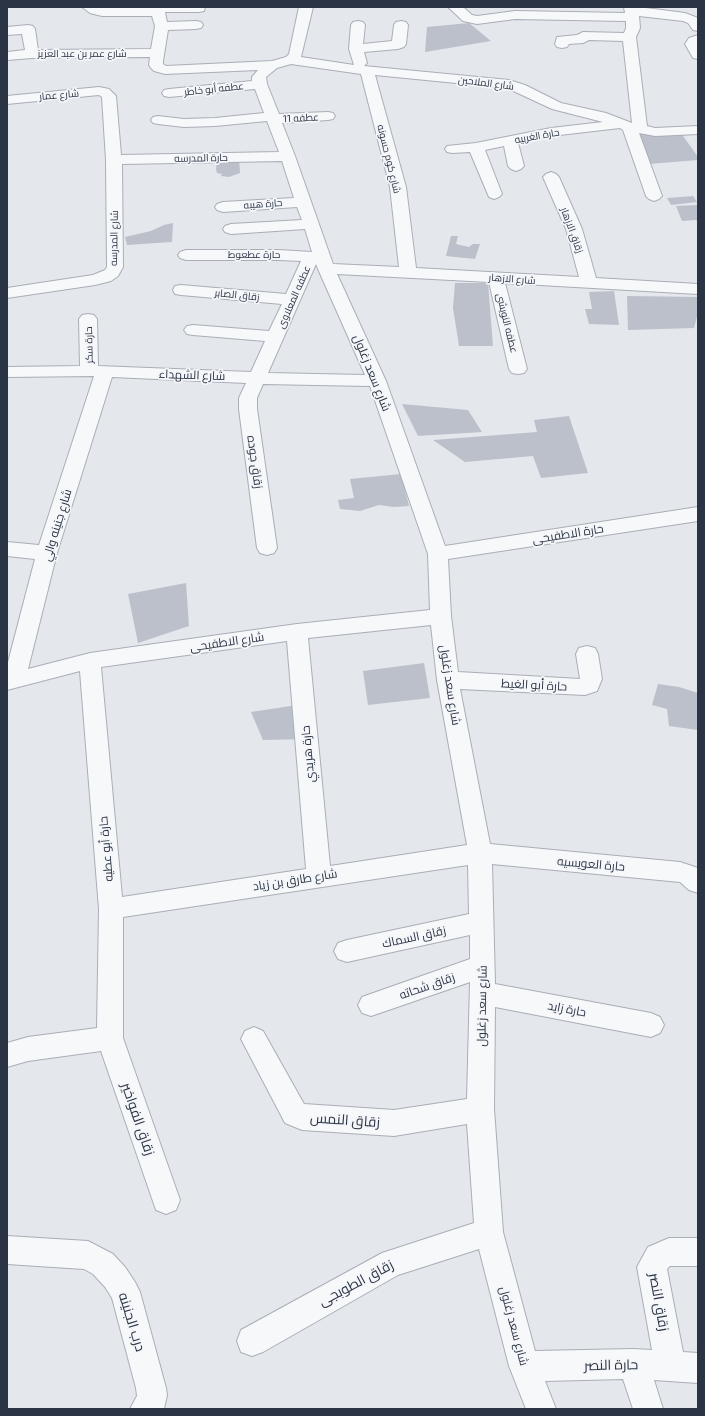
<!DOCTYPE html>
<html>
<head>
<meta charset="utf-8">
<style>
	body { margin:0 }
	#map { position:relative; width:705px; height:1416px; overflow:hidden; background:#e4e7ec; font-family:"Exo 2",sans-serif }
	canvas { display:block }
	.frame { position:absolute; inset:0; border:8px solid #2b3445; pointer-events:none }
</style>
</head>
<body>
<div id="map">
<canvas width="705" height="1416"></canvas>
<div class="frame"></div>
</div>
<script>
const g = document.querySelector('canvas').getContext('2d');
g.lineJoin = 'round';
function fillPath(path, color) { g.fillStyle = color; g.fill(path, 'evenodd'); }
const shape = rows => new Path2D(rows.map(r => 'M' + r).join(''));
function strokePath(path, color, width, dash) { g.strokeStyle = color; g.lineWidth = width; g.lineCap = dash ? 'butt' : 'round'; g.setLineDash(dash || []); g.stroke(path); }
function drawText(font, color, halo, rows, align = 'center') {
  g.font = font + ' "Exo 2",Cairo,sans-serif'; g.lineWidth = 3.5; g.setLineDash([]); g.textBaseline = 'middle'; g.strokeStyle = halo; g.fillStyle = color; for (const [text, x, y, turn = 0] of rows) {
    g.save(); g.translate(x, y); g.rotate((+turn || 0) * Math.PI / 180); g.textAlign = isNaN(turn) ? turn : align; if (halo) g.strokeText(text, 0, 0); g.fillText(text, 0, 0); g.restore();
  }
}
const building = shape([
	[469,23,491,41,425,52,427,27],
	[636,133,681,133,698,157,698,160,649,164],
	[239,158,240,173,229,177,221,176,222,174,217,173,216,169,217,159],
	[693,196,697,202,671,205,667,198],
	[698,205,698,222,696,220,682,221,676,206],
	[173,223,172,242,127,245,125,237,151,231,164,225],
	[451,236,458,236,456,244,469,247,473,244,480,244,475,259,446,256],
	[455,283,488,283,493,346,459,346,453,308],
	[614,291,619,325,589,324,585,309,592,309,589,292],
	[627,296,698,297,698,313,694,328,628,330],
	[402,404,468,410,482,432,418,436],
	[569,416,588,473,541,478,533,456,465,462,433,440,537,432,534,420],
	[401,474,409,506,394,507,379,505,360,511,340,509,338,500,354,498,350,479],
	[186,583,189,626,138,643,128,594],
	[424,663,430,698,368,705,363,671],
	[658,684,679,687,698,693,698,730,669,726,667,709,652,705],
	[304,704,307,739,263,740,251,712]
]);
const minor = shape([
	[82,7,205,7,204,11,199,12,165,12,167,22,196,21,201,22,203,25,201,28,196,29,168,30,163,61,163,64,166,66,272,61,286,57,289,54,299,7,313,7,301,57,354,65,349,49,351,25,353,22,358,21,363,22,365,25,363,44,392,41,394,25,396,22,401,21,406,22,408,25,406,44,404,47,398,49,364,52,367,63,364,66,509,80,525,85,561,103,606,113,632,123,623,41,589,40,583,43,569,44,567,47,562,48,557,47,555,44,557,37,577,35,583,32,624,33,626,28,626,21,515,19,477,24,463,21,448,7,463,7,472,15,477,16,515,11,625,13,624,7,638,7,685,13,698,18,698,31,693,30,688,23,683,21,639,16,640,28,636,37,647,126,655,128,698,126,698,134,655,136,639,133,662,196,659,199,654,201,649,199,646,196,623,130,620,128,551,136,518,143,524,166,521,169,516,171,511,169,508,166,504,146,485,150,502,194,499,197,494,199,489,197,470,152,452,153,447,152,445,149,447,146,476,143,551,128,603,122,552,109,507,88,375,75,406,187,416,268,579,277,566,229,543,177,546,174,551,172,556,174,559,177,582,229,596,278,698,284,698,294,505,283,527,369,524,373,518,374,512,373,509,369,489,282,337,274,386,381,445,546,698,507,698,521,448,559,451,616,458,672,580,679,576,654,579,648,587,646,595,648,598,654,602,679,597,691,585,695,460,689,490,844,680,862,698,868,698,893,689,890,680,882,492,864,495,984,651,1013,660,1017,664,1025,660,1033,651,1037,495,1007,494,1109,503,1232,535,1351,633,1349,652,1350,637,1267,648,1247,669,1238,698,1238,698,1266,670,1266,667,1269,683,1352,698,1353,698,1383,654,1380,663,1409,633,1409,623,1379,545,1381,556,1409,526,1409,509,1366,479,1249,398,1275,263,1352,252,1356,241,1352,237,1341,241,1330,382,1253,474,1223,467,1124,394,1136,302,1130,285,1123,241,1039,245,1031,254,1027,263,1031,304,1104,394,1110,467,1099,470,982,371,1016,362,1013,358,1005,362,997,470,959,470,935,347,962,338,959,334,951,338,943,347,940,469,914,468,865,123,917,123,1038,180,1200,176,1210,166,1214,156,1210,101,1051,28,1061,7,1067,7,1043,28,1037,97,1028,99,909,80,671,7,690,7,666,35,559,7,556,7,542,39,545,94,376,7,377,7,367,80,366,79,319,82,315,88,314,94,315,97,319,98,366,251,372,265,341,193,335,187,334,184,330,187,326,193,325,269,331,282,304,181,295,175,294,173,290,175,286,181,285,286,294,301,261,279,260,186,260,180,258,178,255,180,252,186,250,279,250,312,252,305,229,231,234,225,232,223,229,225,226,231,224,302,220,297,207,223,212,217,210,215,207,217,204,223,202,294,198,282,161,122,164,123,267,118,276,111,281,95,285,7,298,7,288,93,275,105,270,107,267,106,160,102,97,99,95,7,104,7,96,99,87,109,89,116,96,121,155,279,152,267,121,215,126,184,127,158,124,153,123,151,120,153,117,158,116,184,119,215,118,264,113,255,89,169,97,164,96,162,93,164,90,169,89,252,81,252,77,258,70,165,74,154,71,151,68,149,65,150,57,32,58,7,60,7,52,25,50,22,34,7,35,7,27,28,25,33,26,35,29,38,50,151,49,155,26,152,16,102,16,90,13,82,7],
	[291,64,361,74,390,187,399,267,333,264,295,156,282,123,328,120,333,119,335,116,333,113,328,112,279,114,267,84,266,77,277,68,291,64],
	[316,264,318,269,365,375,268,373,316,264],
	[112,377,246,383,239,398,239,409,257,548,260,553,267,555,274,553,277,548,257,409,257,398,263,384,370,386,428,554,430,610,297,624,90,653,28,669,57,553,112,377],
	[431,625,437,680,467,845,330,866,308,638,431,625],
	[287,641,306,869,122,897,101,667,287,641],
	[698,35,698,59,693,58,685,44,689,38,698,35],
	[7,1236,88,1241,113,1254,125,1267,135,1282,140,1292,166,1388,167,1395,164,1409,130,1409,137,1396,136,1388,112,1298,105,1287,93,1274,84,1269,7,1264,7,1236]
]);
const farStreetnames = [
	["شارع عمر بن عبد العزيز",82,54],
	["شارع الملاحين",486,83,7],
	["عطفه أبو خاطر",214,89,-6],
	["شارع عمار",59,95,-5],
	["عطفه 11",301,118,-3],
	["حارة الغربيه",537,136,-10],
	["حارة المدرسه",201,158,-1],
	["شارع كوم حسونه",389,159,76],
	["حارة هيبه",263,204,-4],
	["زقاق الازهار",572,230,70],
	["شارع المدرسه",114,238,-89],
	["حارة عطعوط",254,255],
	["شارع الازهار",512,279,4],
	["زقاق الصابر",237,295,6],
	["عطفه المعلاوى",294,297,-66],
	["عطفه النويشى",507,323,76],
	["حارة سكر",89,345,-91]
];
const streetNames = [
	["شارع سعد زغلول",372,373,68],
	["شارع الشهداء",192,375,2],
	["زقاق جوده",255,462,82],
	["شارع جنينه والي",57,525,-73],
	["حارة الاطفيحى",568,534,-9],
	["شارع الاطفيحى",227,642,-8],
	["شارع سعد زغلول",450,685,81],
	["حارة أبو الغيط",534,685,3],
	["حارة هريدي",308,754,-95],
	["حارة أبو عطيه",106,849,-95],
	["حارة العويسيه",591,864,5],
	["شارع طارق بن زياد",295,880,-9],
	["زقاق السماك",414,937,-12],
	["زقاق شحاته",427,986,-19],
	["شارع سعد زغلول",482,1006,-89],
	["حارة زايد",567,1009,11],
	["شارع سعد زغلول",514,1326,75]
];
const nearStreetnames = [
	["زقاق الفواخير",138,1119,71],
	["زقاق النمس",345,1120,4],
	["زقاق الطوبجى",356,1283,-28],
	["زقاق النصر",659,1302,80],
	["درب الجنينه",132,1322,73],
	["حارة النصر",611,1365,-1]
];
fillPath(building, '#bbc0ca');
strokePath(minor, '#a9aeb7', 2);
fillPath(minor, '#f7f8fa');
drawText('10px', '#2b3445', '#f4f6f9', farStreetnames);
drawText('12px', '#2b3445', '#f4f6f9', streetNames);
drawText('14px', '#2b3445', '#f4f6f9', nearStreetnames);
</script>
</body>
</html>
